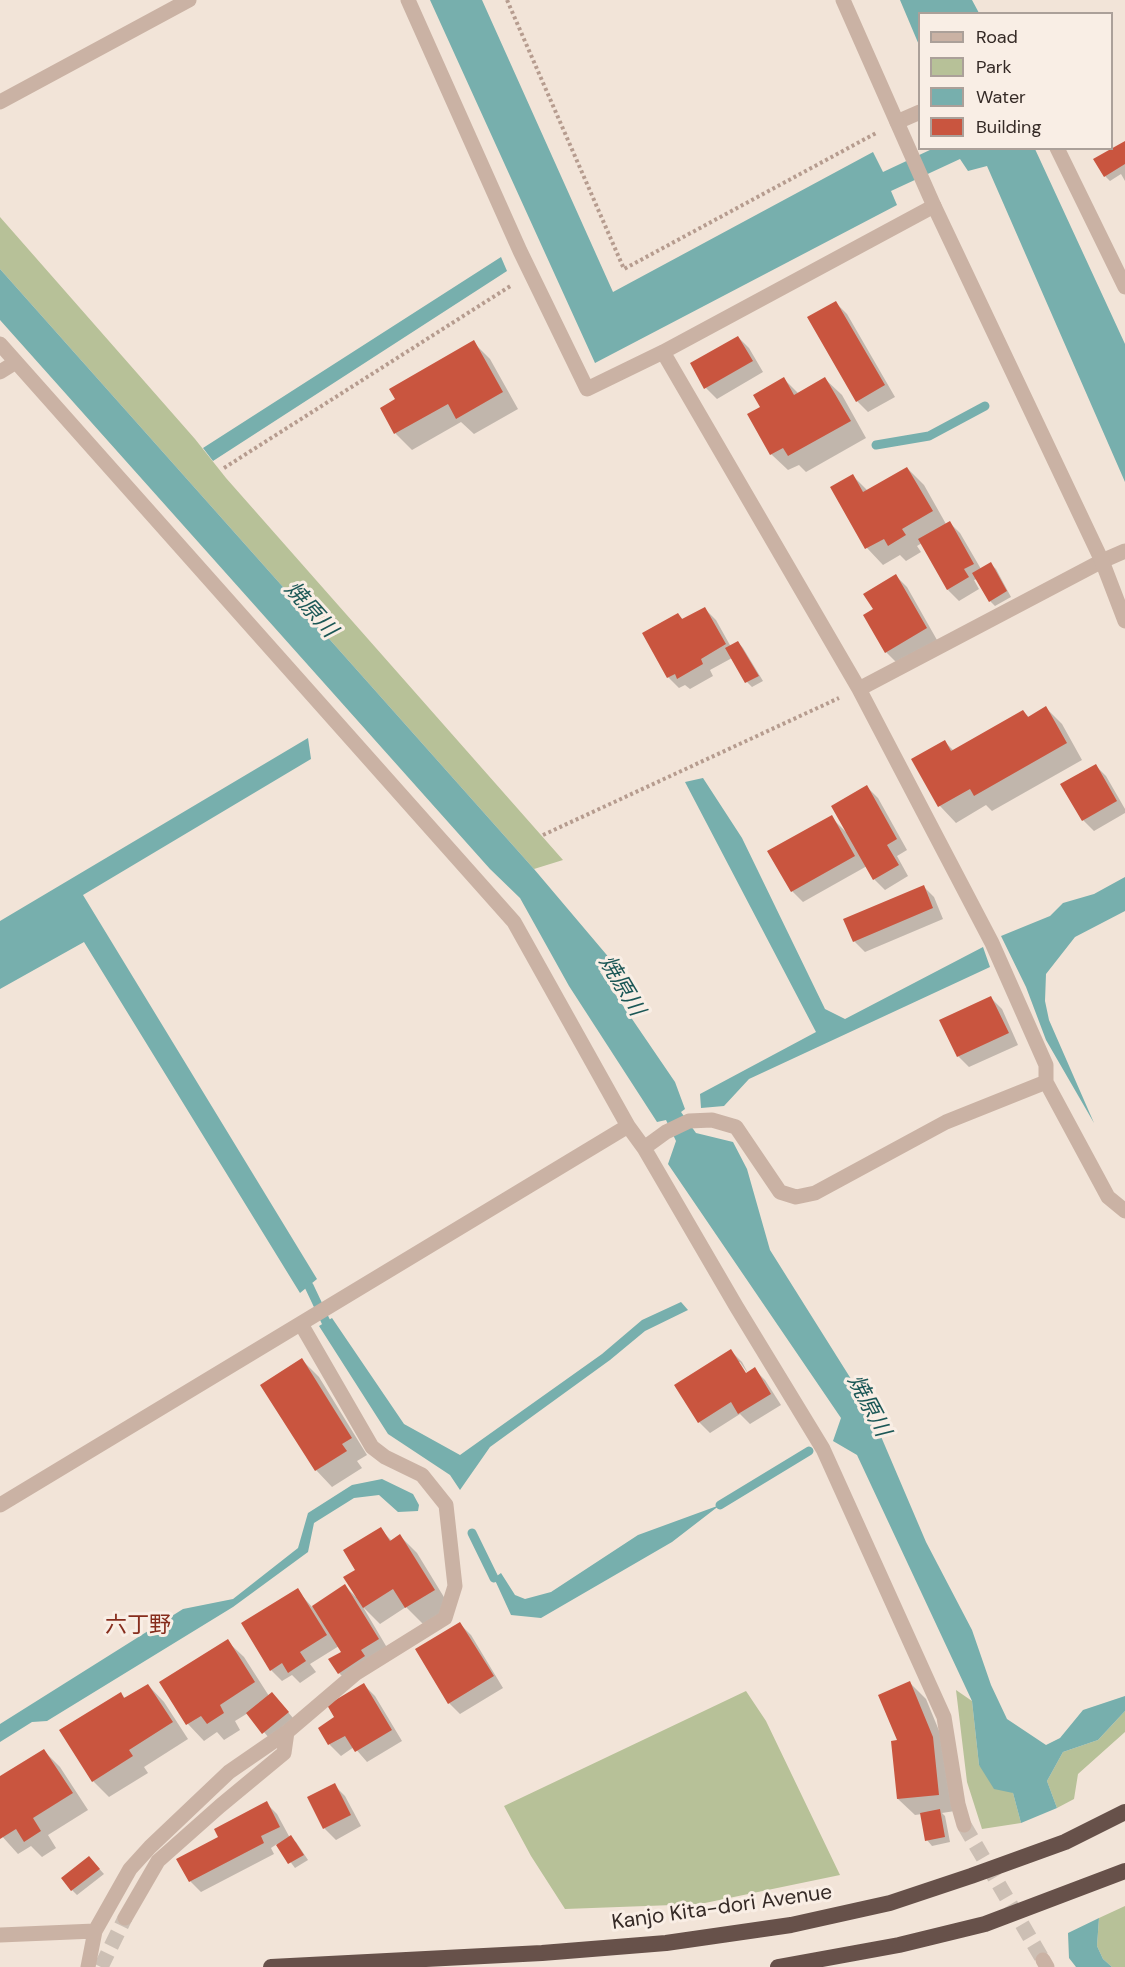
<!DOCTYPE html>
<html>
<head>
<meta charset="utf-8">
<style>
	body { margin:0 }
	#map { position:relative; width:1125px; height:1967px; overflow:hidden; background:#f2e4d8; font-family:"DM Sans",sans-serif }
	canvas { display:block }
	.legend { position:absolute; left:918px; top:12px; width:195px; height:138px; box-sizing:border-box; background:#f9eee5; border:2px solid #aba099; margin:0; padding:8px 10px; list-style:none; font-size:18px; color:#352a26 }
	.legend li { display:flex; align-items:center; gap:12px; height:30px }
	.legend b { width:30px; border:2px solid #aba099 }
</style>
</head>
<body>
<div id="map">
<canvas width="1125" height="1967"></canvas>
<ul class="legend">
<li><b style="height:8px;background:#cab2a4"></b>Road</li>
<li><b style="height:16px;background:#b7c198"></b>Park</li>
<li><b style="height:16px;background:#77afad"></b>Water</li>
<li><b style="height:16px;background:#c9553f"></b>Building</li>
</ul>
</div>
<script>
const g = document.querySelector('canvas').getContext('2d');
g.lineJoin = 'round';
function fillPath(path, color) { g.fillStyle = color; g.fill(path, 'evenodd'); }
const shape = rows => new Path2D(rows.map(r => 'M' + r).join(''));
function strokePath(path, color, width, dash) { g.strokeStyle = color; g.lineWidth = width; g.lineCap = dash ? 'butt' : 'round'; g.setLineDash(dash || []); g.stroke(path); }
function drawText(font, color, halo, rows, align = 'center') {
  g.font = font + ' "DM Sans","Noto Sans JP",sans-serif'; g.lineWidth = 6; g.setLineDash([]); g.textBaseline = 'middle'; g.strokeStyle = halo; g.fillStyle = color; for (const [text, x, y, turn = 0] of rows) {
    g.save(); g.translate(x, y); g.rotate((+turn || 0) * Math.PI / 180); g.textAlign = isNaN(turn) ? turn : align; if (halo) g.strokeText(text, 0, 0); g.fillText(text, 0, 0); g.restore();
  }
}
const green = shape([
	[0,217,195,439,226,478,563,860,534,869,0,269],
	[956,1690,972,1701,979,1765,1013,1793,1021,1823,982,1829,967,1782],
	[746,1691,766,1721,840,1875,700,1904,565,1909,531,1856,504,1806],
	[1125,1711,1125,1732,1078,1774,1074,1799,1057,1808,1047,1781,1063,1752,1098,1740],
	[1125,1906,1125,1967,1112,1967,1103,1959,1097,1946,1099,1918]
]);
const water = shape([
	[430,0,482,0,613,292,873,152,883,172,932,149,1035,149,1125,344,1125,482,987,166,968,171,960,159,891,191,897,205,595,363],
	[900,0,972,0,979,13,920,14,919,45],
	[501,257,507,271,213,461,203,448],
	[0,269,534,869,611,960,600,972,675,1082,685,1109,681,1112,696,1133,733,1142,747,1169,770,1250,868,1406,926,1542,972,1630,991,1685,1007,1719,1046,1745,1060,1738,1083,1710,1125,1696,1125,1711,1098,1740,1063,1752,1047,1781,1057,1808,1021,1823,1013,1793,994,1789,979,1765,972,1701,857,1455,833,1441,841,1418,668,1164,676,1141,666,1120,657,1122,569,986,520,898,490,869,0,320],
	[308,738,311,759,83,895,317,1279,300,1293,84,942,0,989,0,921],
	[703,778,742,838,825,1009,845,1019,983,947,990,967,749,1079,724,1106,701,1108,700,1094,816,1032,685,782],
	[1125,877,1125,911,1075,937,1046,974,1045,1001,1049,1020,1094,1123,1046,1040,1026,987,1001,936,1050,916,1063,903,1094,894],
	[681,1302,688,1310,645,1331,610,1360,490,1447,460,1490,450,1475,388,1434,319,1326,332,1318,404,1424,460,1455,602,1354,642,1320],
	[382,1479,413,1494,419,1505,418,1511,398,1512,379,1495,354,1498,314,1523,308,1552,233,1607,47,1721,32,1722,0,1742,0,1724,183,1609,233,1599,298,1548,308,1513,352,1485],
	[720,1505,672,1542,541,1618,511,1615,494,1578,501,1573,515,1595,525,1599,551,1592,638,1535],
	[1099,1918,1097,1946,1103,1959,1112,1967,1076,1967,1069,1958,1068,1933]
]);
const shadow = shape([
	[1125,142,1125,181,1121,174,1110,181,1105,176],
	[836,303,847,314,895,397,868,412,857,401],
	[738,337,749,348,763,372,717,399,706,388],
	[473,342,490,359,518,409,474,434,461,422,412,450,396,434,382,408,397,400],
	[784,379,799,394,825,379,842,395,866,438,806,472,799,465,788,470,771,454],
	[907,468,924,485,946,524,949,522,960,533,981,569,991,564,996,569,1011,597,995,606,990,601,977,579,974,580,979,589,959,601,948,590,922,543,917,546,921,552,906,561,900,555,883,565,867,548,853,476,868,491],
	[896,576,907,587,937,640,897,663,886,652],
	[705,609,716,620,731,647,738,642,743,648,763,681,752,687,747,682,732,658,710,670,713,676,690,689,685,685,679,688,668,677,644,634,678,615,684,620],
	[1046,708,1062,724,1082,760,992,811,986,805,956,823,940,806,945,742,954,751,1023,712,1029,717],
	[1095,765,1106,776,1125,809,1125,813,1094,831,1083,820],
	[867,787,878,798,907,850,897,856,908,876,885,890,874,879,867,866,803,902,792,891,831,817,846,832],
	[923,886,934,897,943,919,865,952,854,941],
	[991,998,1002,1009,1018,1045,969,1067,958,1056],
	[731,1351,742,1362,748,1373,754,1369,765,1380,781,1405,750,1424,740,1414,710,1433,699,1422],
	[737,1362,740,1362,751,1378,748,1380],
	[302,1360,319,1377,367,1455,357,1461,362,1468,332,1487,316,1470],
	[380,1529,392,1541,400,1536,417,1553,450,1607,423,1624,406,1607,380,1624,363,1607,389,1651,350,1684,339,1673,343,1652,339,1646,310,1664,316,1672,300,1683,292,1675,282,1681,271,1670,297,1590,312,1607,345,1586,356,1597,357,1570],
	[460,1624,471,1635,503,1688,460,1714,449,1703],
	[227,1641,244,1657,269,1696,277,1699,293,1718,269,1738,248,1713,235,1721,240,1730,224,1740,217,1732,204,1741,188,1724,161,1682],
	[910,1683,926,1699,949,1755,955,1811,942,1813,945,1816,950,1842,932,1846,927,1840,922,1814,915,1815,898,1799,899,1741],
	[148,1685,164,1702,188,1739,144,1767,148,1773,109,1797,93,1781,121,1694,126,1699],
	[364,1685,375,1696,402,1741,367,1762,354,1747,341,1756,330,1745,320,1728,336,1718],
	[44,1751,60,1767,88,1810,48,1835,56,1848,42,1857,31,1846,18,1854,0,1834,0,1778],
	[334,1785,345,1796,361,1826,336,1840,325,1829,309,1798],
	[266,1803,277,1814,290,1838,296,1842,308,1860,295,1868,277,1844,271,1848,274,1854,201,1892,190,1881,220,1838],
	[94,1863,104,1874,77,1895,72,1890]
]);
const stream = shape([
	[876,445,929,436,985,406],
	[309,1286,326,1322],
	[720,1505,809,1451],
	[472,1533,494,1578]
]);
const building = shape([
	[1125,141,1125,164,1104,177,1093,159],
	[836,301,885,385,856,402,807,317],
	[738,336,753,361,704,389,690,363],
	[474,340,503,392,456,419,448,404,394,434,380,408,395,399,389,389],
	[784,377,794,395,825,377,851,421,788,456,783,448,770,455,747,414,760,407,753,395],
	[907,467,933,511,902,529,906,535,888,546,884,539,865,549,830,487,853,474,863,492],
	[950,521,974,564,964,569,969,577,947,590,918,539],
	[991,562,1007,591,989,602,972,573],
	[896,574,927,628,885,653,863,615,873,609,863,594],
	[705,607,726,644,701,659,703,664,677,679,675,674,667,678,642,633,678,613,682,619],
	[738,641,759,676,745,683,725,648],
	[1046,706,1067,743,974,796,970,789,938,807,911,759,945,740,951,751,1023,710,1028,717],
	[1096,764,1117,801,1082,821,1060,784],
	[867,785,897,839,887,845,899,865,873,880,831,806],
	[832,815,855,856,791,892,767,851],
	[924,885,933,908,853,942,843,919],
	[991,996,1009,1033,957,1057,939,1020],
	[731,1349,746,1373,755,1367,771,1394,738,1414,731,1402,698,1423,674,1385],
	[302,1358,352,1438,342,1444,347,1451,315,1471,260,1385],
	[381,1527,390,1541,400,1534,435,1590,405,1608,393,1589,363,1608,343,1577,355,1570,343,1550],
	[345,1584,379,1639,361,1650,365,1656,338,1674,328,1659,341,1652,312,1606],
	[298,1588,327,1635,300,1652,306,1661,288,1673,282,1663,270,1671,241,1623],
	[460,1622,494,1676,448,1704,415,1649],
	[228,1639,255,1682,220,1705,224,1713,207,1724,201,1716,186,1725,159,1682],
	[910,1681,933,1737,939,1795,897,1799,891,1741,897,1740,878,1695],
	[364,1683,392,1730,355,1752,345,1736,328,1745,318,1728,334,1717,327,1705],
	[148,1684,173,1722,129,1750,133,1756,92,1782,59,1730,121,1692,124,1698],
	[272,1692,289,1712,262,1734,246,1713],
	[44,1749,73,1793,33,1818,41,1831,24,1842,16,1829,0,1839,0,1776],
	[335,1783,351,1815,323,1829,307,1797],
	[267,1801,280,1827,261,1836,264,1843,189,1882,176,1859,218,1837,214,1829],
	[940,1809,945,1837,925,1841,920,1813],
	[291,1835,304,1855,288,1864,276,1845],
	[89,1856,100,1869,71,1891,61,1878]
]);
const minorTunnel = shape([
	[964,1825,1043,1960],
	[101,1967,125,1918]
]);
const path = shape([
	[507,0,624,269,878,132],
	[224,468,512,285],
	[543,835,839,698]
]);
const minor = shape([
	[408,0,520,251,587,389,663,352,934,206],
	[0,102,189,0],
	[897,122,920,112],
	[1057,148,1125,287],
	[0,344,514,922,628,1126],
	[0,372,16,362],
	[859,689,1102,561,1125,551],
	[1046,1082,1108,1197,1125,1211],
	[644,1148,736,1306,823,1449,944,1717,958,1804,964,1825],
	[0,1505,628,1126,644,1148,666,1132,689,1121,712,1120,736,1127,780,1192,796,1197,815,1193,946,1122,1046,1082,1046,1065,992,943,859,689,663,352],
	[125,1918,158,1861,220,1806,284,1753,287,1732],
	[0,1935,95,1931],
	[1043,1960,1047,1967],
	[88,1967,95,1931,130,1869,150,1847,229,1772,287,1732,355,1674,445,1618,455,1586,446,1505,422,1475,385,1457,372,1447,301,1324]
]);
const tertiary = shape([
	[843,0,934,206,1102,561,1125,621]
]);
const trunk = shape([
	[271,1967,542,1953,666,1943,791,1925,890,1903,971,1876,1065,1842,1125,1812],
	[778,1967,899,1945,985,1924,1125,1871]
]);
const streetNames = [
	["Kanjo Kita-dori Avenue",722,1908,-8]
];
const waterNames = [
	["焼原川",310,610,48],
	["焼原川",621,986,59],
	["焼原川",868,1406,62]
];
const neighbourhoodNames = [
	["六丁野",138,1626]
];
fillPath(green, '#b7c198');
fillPath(water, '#77afad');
fillPath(shadow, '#0003');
strokePath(stream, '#77afad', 9);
fillPath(building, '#c9553f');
strokePath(minorTunnel, '#ccbfb4', 15, [15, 8]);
strokePath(path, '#b69c8f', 4, [3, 3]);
strokePath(minor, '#cab2a4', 15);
strokePath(tertiary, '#cab2a4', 15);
strokePath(trunk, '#67514a', 16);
drawText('21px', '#352a26', '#f9eee5', streetNames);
drawText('italic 22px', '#1b5756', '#f9eee5', waterNames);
drawText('22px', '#862d1d', '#f9eee5', neighbourhoodNames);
</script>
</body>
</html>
